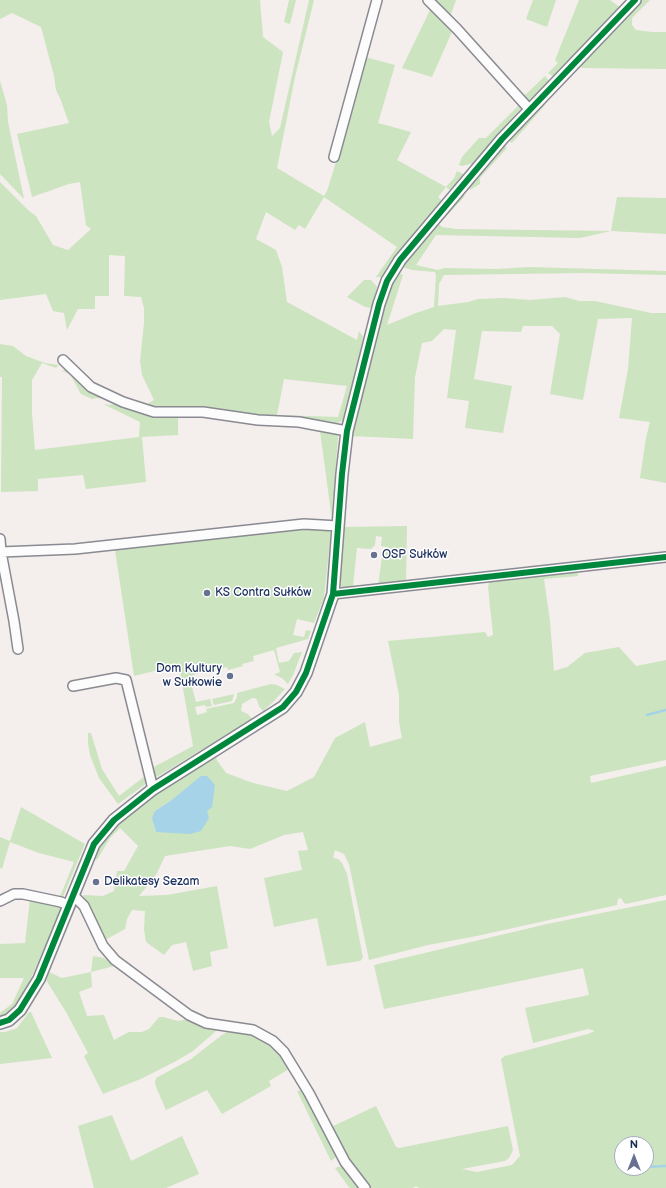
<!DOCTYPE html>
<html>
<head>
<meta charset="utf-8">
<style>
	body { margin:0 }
	#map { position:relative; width:666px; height:1188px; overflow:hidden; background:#f4eeec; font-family:"Balsamiq Sans",sans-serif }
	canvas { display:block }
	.north { position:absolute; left:614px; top:1136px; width:40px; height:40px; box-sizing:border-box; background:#fff; border:1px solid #a4acbf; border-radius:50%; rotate:0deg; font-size:11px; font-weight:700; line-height:16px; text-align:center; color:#1b2f5e }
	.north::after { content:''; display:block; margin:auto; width:14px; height:18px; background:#677290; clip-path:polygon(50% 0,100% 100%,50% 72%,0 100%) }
</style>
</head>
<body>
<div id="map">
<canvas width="666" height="1188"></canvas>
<div class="north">N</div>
</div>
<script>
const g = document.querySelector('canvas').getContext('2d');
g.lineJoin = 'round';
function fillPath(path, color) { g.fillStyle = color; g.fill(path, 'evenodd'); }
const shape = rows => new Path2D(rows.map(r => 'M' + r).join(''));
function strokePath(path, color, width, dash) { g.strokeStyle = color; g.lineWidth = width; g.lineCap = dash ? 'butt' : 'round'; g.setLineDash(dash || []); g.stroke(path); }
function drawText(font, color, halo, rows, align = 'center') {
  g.font = font + ' "Balsamiq Sans",sans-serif'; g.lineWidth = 3; g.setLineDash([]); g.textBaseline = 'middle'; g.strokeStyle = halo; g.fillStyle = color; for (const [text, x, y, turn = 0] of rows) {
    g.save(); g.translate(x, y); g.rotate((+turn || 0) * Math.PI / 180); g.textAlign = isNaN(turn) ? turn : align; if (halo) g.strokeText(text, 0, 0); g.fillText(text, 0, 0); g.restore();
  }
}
const green = shape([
	[0,0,260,0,263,37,283,52,269,122,272,136,280,128,309,0,314,0,295,77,277,168,324,196,327,191,337,159,365,57,395,65,378,123,411,132,397,160,446,187,454,178,457,171,463,174,463,176,451,191,446,187,438,197,443,202,389,266,383,277,376,277,397,247,324,197,305,229,299,225,295,230,266,212,256,239,276,250,282,267,287,302,357,340,359,331,363,337,353,387,345,417,342,421,337,423,326,423,158,409,144,406,154,400,142,375,140,361,144,323,144,308,141,297,124,296,125,256,109,255,109,296,95,296,95,309,78,309,67,330,64,313,53,311,46,294,0,300,0,182,28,210,36,216,53,245,68,250,91,229,86,225,80,182,69,184,32,197,17,134,69,123,60,98,56,90,54,76,41,27,12,13,0,19],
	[284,379,347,386,338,417,277,415],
	[289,0,296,0,290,24,284,22],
	[433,0,456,0,450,17],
	[533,0,556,0,547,27,526,19],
	[579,0,610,0,621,8,554,77,548,73,558,63,555,60],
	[641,0,650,0,632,18,632,25,636,30,652,32,666,32,666,69,582,68,580,65],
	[431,8,452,29,451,34,432,77,402,68],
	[545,76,549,81,549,83,531,101,528,101,523,97],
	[0,81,7,105,8,122,24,199,0,174],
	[516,100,521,105,521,108,474,163,462,166,459,165,462,157,479,138,486,138,518,106],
	[541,105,545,105,512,143,507,139],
	[500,146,505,146,507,148,480,178,480,184,470,190,468,185],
	[461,195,465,196,439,224,442,227,456,229,611,231,617,197,666,198,666,234,611,231,580,238,436,235,416,265,438,270,445,268,497,269,529,267,666,271,666,275,582,273,444,275,439,284,438,306,468,302,478,299,505,298,530,300,565,297,579,301,595,301,651,313,666,313,666,483,640,478,646,438,650,422,619,418,628,369,632,318,598,319,583,400,550,394,560,334,552,326,523,326,521,332,482,331,474,379,512,386,503,433,465,428,469,401,447,398,456,330,444,329,432,341,422,343,415,377,413,439,352,436,353,421,374,346,382,306,395,274,399,273,403,275,387,325,416,313,434,307,436,276,435,272,412,270,402,267,431,230],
	[364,280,371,280,377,287,372,308,365,307,347,297],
	[0,344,13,346,26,356,45,363,59,365,56,368,42,363,32,380,32,413,35,450,139,437,140,422,103,404,110,405,118,403,178,416,178,435,142,437,146,482,86,489,83,475,38,479,38,491,1,492,2,377,0,377],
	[66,368,107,399,96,398,92,399,81,394,70,374,62,371],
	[320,431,334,433,337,435,338,438,332,520],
	[407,526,406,582,378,586,382,556,386,547,381,546,382,537,376,536,375,545,371,549,357,548,353,586,367,587,345,590,339,584,344,527],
	[304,527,321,528,331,532,324,598,314,623,297,619,293,635,304,637,306,630,311,631,308,639,276,648,279,663,289,661,294,653,302,652,293,675,288,684,282,678,275,675,275,674,280,672,274,650,253,656,254,661,242,664,243,666,228,670,227,667,195,674,190,680,196,702,210,699,212,706,206,707,205,705,195,707,197,715,207,712,206,709,234,703,237,697,237,693,271,684,277,685,285,689,274,701,263,711,259,706,257,700,255,698,252,698,242,704,241,711,248,714,252,719,155,778,152,774,152,768,193,746,179,665,134,676,115,550],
	[578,570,578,576,544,579,550,621,554,671,567,667,585,653,619,647,636,666,666,660,666,760,590,776,591,783,666,766,666,895,626,904,624,903,621,898,618,899,617,905,477,936,428,945,369,960,349,864,344,854,335,850,333,858,338,859,342,863,347,874,363,958,360,961,327,966,317,918,274,927,264,878,302,870,298,851,308,850,303,832,284,835,250,849,230,846,165,856,156,875,139,896,167,895,217,886,228,948,210,952,212,966,193,971,186,942,172,945,164,955,146,942,144,929,145,911,132,910,127,919,125,929,105,940,83,895,103,896,114,891,117,871,124,871,138,846,120,828,110,838,97,860,94,858,100,846,109,833,125,817,146,799,207,761,214,757,218,758,216,759,226,773,253,783,287,791,314,777,335,738,365,722,370,747,402,738,399,722,399,695,388,641,485,632,488,637,493,635,488,587,490,580],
	[173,799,156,832,154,825,155,811],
	[234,694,232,701,214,705,212,699],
	[88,733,91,733,102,769,119,796,145,776,147,783,118,804,99,778,90,755,88,743],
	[21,807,85,844,62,899,59,899,74,862,39,853,10,842,2,869,0,868,0,837,10,841],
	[30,899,60,905,61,911,21,1000,12,1012,0,1018,0,1013,12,1004,24,978,0,978,0,944,25,943],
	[666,900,666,1188,419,1188,416,1186,413,1188,370,1188,366,1184,351,1167,331,1127,376,1106,396,1147,399,1148,508,1126,513,1150,509,1158,505,1161,462,1169,477,1172,512,1165,520,1156,501,1059,505,1056,588,1034,595,1031,588,1029,533,1043,525,1008,589,995,583,968,384,1009,374,965,547,924],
	[622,1144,646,1144,646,1168,622,1168],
	[93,956,104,958,114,966,91,972,92,987,79,992,87,1016,104,1015,114,1040,129,1032,142,1032,149,1029,159,1017,163,1017,178,1021,189,1019,216,1029,215,1032,193,1051,176,1061,143,1078,103,1094,84,1056,88,1053,66,1012,46,980,49,972,62,978,91,972],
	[29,1012,31,1012,35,1021,52,1058,0,1064,0,1032,5,1032,17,1028],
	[233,1031,253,1035,265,1041,277,1050,285,1059,289,1069,269,1081,271,1086,222,1114,207,1090,166,1110,156,1087,155,1082,156,1078,191,1059,222,1035,227,1032],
	[303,1090,337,1156,331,1161,297,1091],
	[112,1115,131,1161,182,1136,199,1174,166,1188,94,1188,78,1126],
	[342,1166,360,1188,350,1188,348,1186,335,1168]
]);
const water = shape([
	[201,776,207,776,215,785,212,807,207,811,209,818,201,831,190,834,156,832,152,818,155,811,173,799]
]);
const stream = shape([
	[647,715,666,710],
	[646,1167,666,1166]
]);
const minor = shape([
	[428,0,457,29,530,110],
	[334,157,377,0],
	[63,360,91,387,123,402,154,412,203,412,258,420,299,422,347,431],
	[0,539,1,552,14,621,18,649],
	[1,552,75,549,304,524,338,526],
	[333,594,666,557],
	[73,686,116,678,126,680,153,789],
	[73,895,84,906,103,946,115,960,189,1015,206,1023,253,1030,273,1041,284,1052,309,1093,345,1162,365,1188],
	[0,901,14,894,23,894,61,902,68,905]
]);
const tertiary = shape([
	[0,1023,9,1020,20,1010,39,979,94,844,114,820,153,789,283,707,296,692,306,673,333,594,342,474,347,431,379,304,387,281,400,260,502,139,635,0]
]);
const cycleway = shape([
	[333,594,666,557],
	[0,1023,9,1020,20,1010,39,979,94,844,114,820,153,789,283,707,296,692,306,673,333,594,342,474,347,431,379,304,387,281,400,260,502,139,635,0]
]);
const markers = [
	[374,555,4,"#677290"],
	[207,593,4,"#677290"],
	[230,676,4,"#677290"],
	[96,882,4,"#677290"]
];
const poiNames = [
	["OSP Sułków",382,555],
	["KS Contra Sułków",215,593],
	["Dom Kultury",222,669,"right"],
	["w Sułkowie",222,683,"right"],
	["Delikatesy Sezam",104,882]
];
fillPath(green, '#cce4bf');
fillPath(water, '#a6d3e7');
strokePath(stream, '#a6d3e7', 2.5);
strokePath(minor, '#898a92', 12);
strokePath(tertiary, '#898a92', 14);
strokePath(minor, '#fdfcfc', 9);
strokePath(tertiary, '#fdfcfc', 11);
strokePath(cycleway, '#00873e', 6);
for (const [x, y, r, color] of markers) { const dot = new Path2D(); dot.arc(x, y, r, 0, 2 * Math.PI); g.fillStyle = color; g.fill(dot); strokePath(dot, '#fff', 1.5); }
drawText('12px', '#1b2f5e', '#fff', poiNames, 'left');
</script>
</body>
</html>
